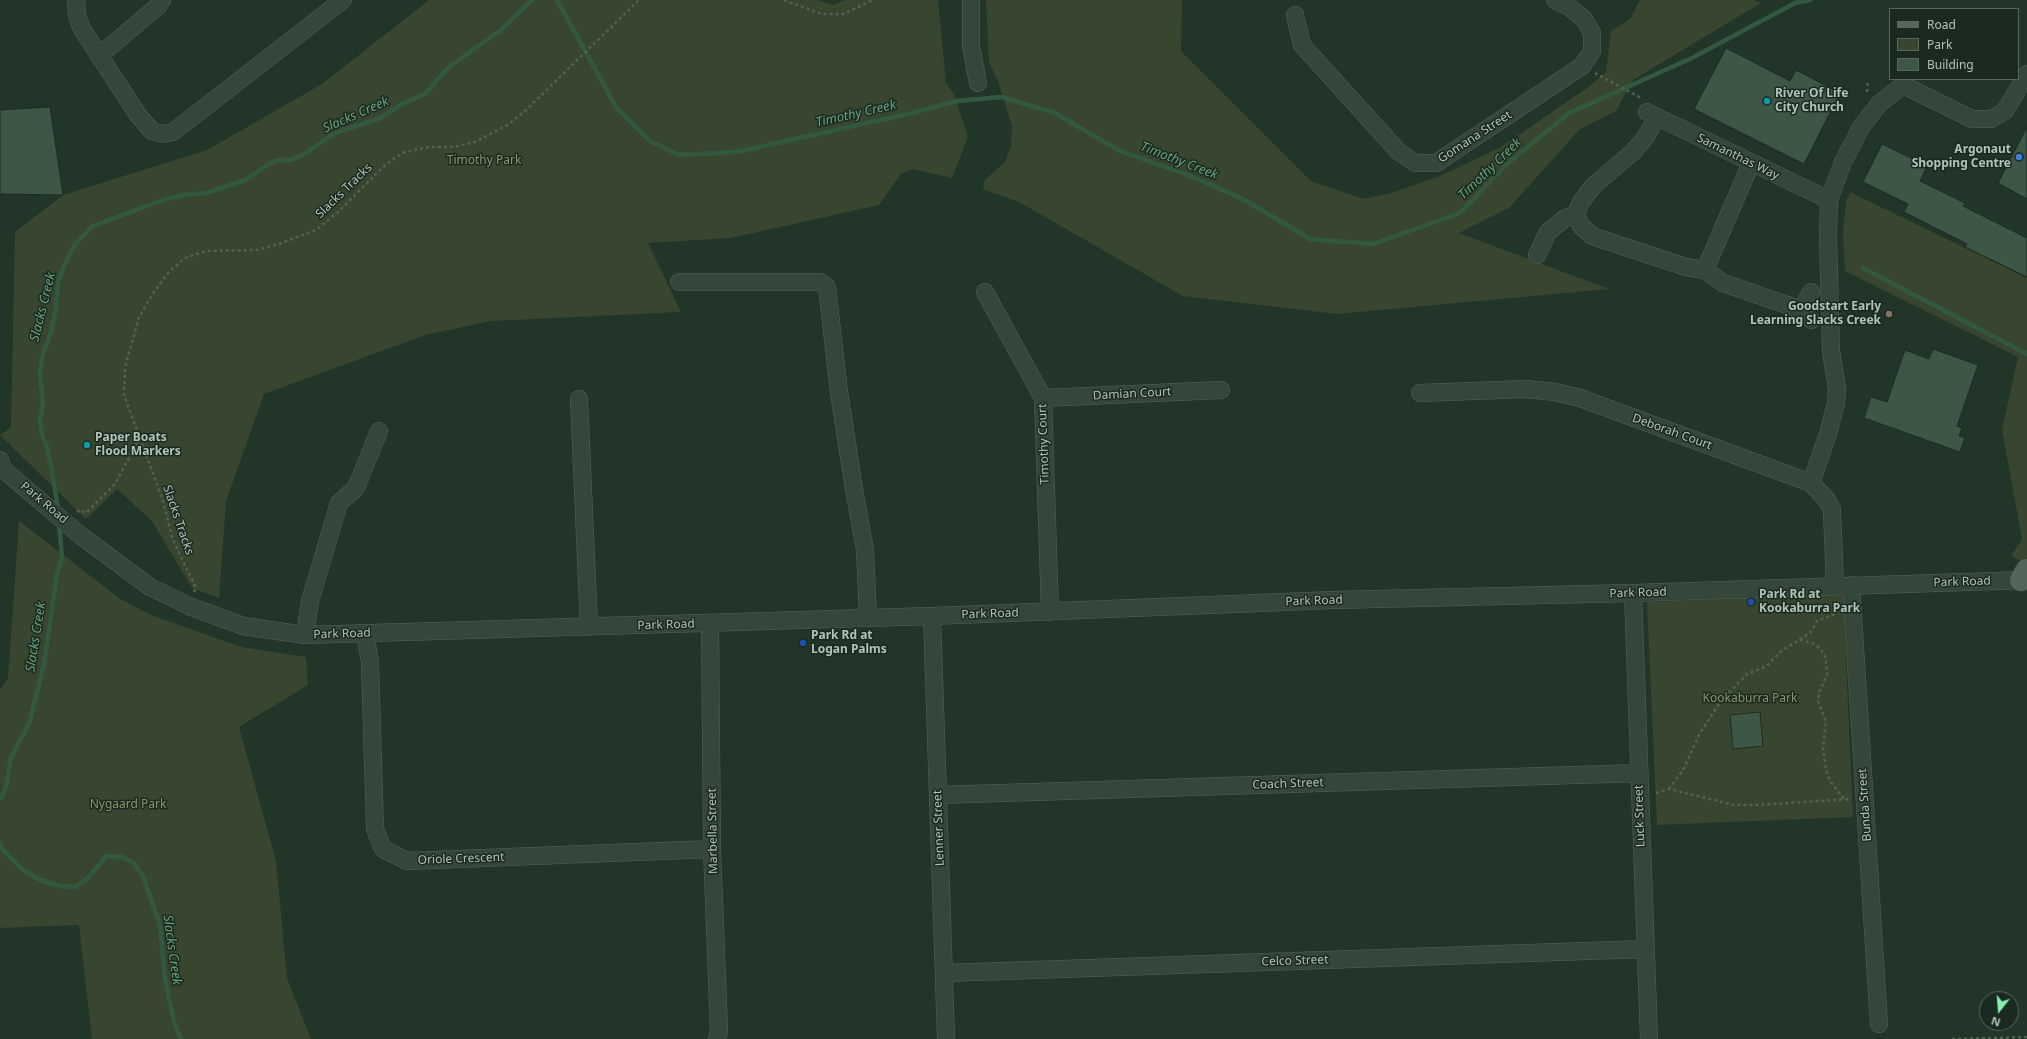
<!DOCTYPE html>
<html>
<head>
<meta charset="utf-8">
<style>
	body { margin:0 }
	#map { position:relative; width:2027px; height:1039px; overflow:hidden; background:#213528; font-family:"Noto Sans",sans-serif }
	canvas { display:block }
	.legend { position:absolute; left:1889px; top:8px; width:130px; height:72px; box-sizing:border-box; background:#1a2a20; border:1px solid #56675c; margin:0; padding:5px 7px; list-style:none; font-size:12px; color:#afc3b6 }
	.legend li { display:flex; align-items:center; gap:8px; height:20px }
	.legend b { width:20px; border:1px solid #56675c }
	.north { position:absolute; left:1979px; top:991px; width:40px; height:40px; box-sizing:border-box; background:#1a2a20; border:1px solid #56675c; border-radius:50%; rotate:197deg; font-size:11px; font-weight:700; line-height:16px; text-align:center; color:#afc3b6 }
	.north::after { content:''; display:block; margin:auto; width:14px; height:18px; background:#87efae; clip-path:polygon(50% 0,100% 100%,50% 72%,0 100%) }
</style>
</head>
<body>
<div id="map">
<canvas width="2027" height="1039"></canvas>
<ul class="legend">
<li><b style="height:5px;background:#536659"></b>Road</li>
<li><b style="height:11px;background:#39462f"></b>Park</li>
<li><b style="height:11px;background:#3e5646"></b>Building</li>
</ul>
<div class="north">N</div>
</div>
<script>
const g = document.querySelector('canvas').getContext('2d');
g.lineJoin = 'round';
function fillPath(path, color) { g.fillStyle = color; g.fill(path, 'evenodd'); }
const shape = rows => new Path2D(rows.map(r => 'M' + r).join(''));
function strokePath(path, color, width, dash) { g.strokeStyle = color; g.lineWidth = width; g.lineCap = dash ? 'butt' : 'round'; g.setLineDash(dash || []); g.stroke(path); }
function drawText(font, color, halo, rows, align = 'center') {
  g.font = font + ' "Noto Sans",sans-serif'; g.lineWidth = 3; g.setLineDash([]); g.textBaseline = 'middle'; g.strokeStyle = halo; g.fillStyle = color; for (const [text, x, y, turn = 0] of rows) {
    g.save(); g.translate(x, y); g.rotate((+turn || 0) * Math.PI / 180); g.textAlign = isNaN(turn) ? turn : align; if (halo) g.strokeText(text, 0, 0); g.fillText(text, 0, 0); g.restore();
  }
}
const green = shape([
	[429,0,818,0,833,5,845,0,938,0,946,83,954,94,968,137,952,178,912,169,901,174,879,205,731,238,648,243,681,312,491,321,425,335,264,394,226,501,219,598,192,588,152,521,117,489,86,519,0,435,11,427,15,232,63,195,207,150,322,84],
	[986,0,1182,0,1181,51,1311,181,1363,199,1391,193,1440,176,1501,147,1587,88,1606,72,1611,31,1630,19,1640,0,1754,0,1761,3,1633,80,1616,111,1580,129,1509,208,1459,233,1609,289,1337,314,1183,296,1019,202,983,189,985,180,1005,162,1011,146,1012,126,999,84,989,62],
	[1850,192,2027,278,2027,558,2021,561,2011,556,2022,539,2002,430,2018,357,1845,271,1843,232,1846,202],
	[19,521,119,598,151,615,241,647,306,657,308,685,239,727,276,861,287,978,311,1039,92,1039,79,925,0,928,0,690,8,678],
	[1843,594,1853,817,1657,825,1647,602]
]);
const stream = shape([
	[557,0,616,107,650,141,679,155,737,152,912,113,957,101,1002,97,1055,113,1120,151,1188,175,1241,198,1310,239,1373,244,1460,213,1507,164,1569,113,1692,58,1795,3,1810,0],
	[1863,268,2027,354],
	[58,509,51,465,47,447,42,435,40,420,43,405,40,374,42,357,51,332,56,307,58,282,66,261,75,244,93,226,166,199,184,195,206,193,246,180,269,164,278,160,290,160,303,155,335,133,380,118,402,104,425,94,449,67,501,30,532,0],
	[0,798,2,797,6,787,11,757,29,724,44,664,57,574,62,557,59,524],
	[0,844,3,850,22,869,40,880,60,886,75,887,88,878,106,856,122,857,134,863,143,876,160,925,165,979,174,1022,181,1039]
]);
const building = shape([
	[1726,48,1790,81,1796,70,1840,93,1804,164,1694,109,1726,48],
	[50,107,63,195,0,194,0,110,50,107],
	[2027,127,2027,199,1998,183,2027,127],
	[1882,144,1927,166,1920,181,1965,203,1963,206,2027,238,2027,277,1965,247,1967,244,1904,212,1908,204,1863,182,1882,144],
	[1933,349,1978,365,1957,426,1962,428,1959,436,1965,438,1960,452,1864,418,1871,397,1887,402,1905,350,1929,359,1933,349],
	[1760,712,1763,746,1733,749,1730,715,1760,712]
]);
const path = shape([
	[784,0,822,14,843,14,873,0],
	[1595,73,1641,98],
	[1867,92,1868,80],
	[77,512,80,510,86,513,115,484,139,439],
	[194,592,196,588,173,540,162,498,124,395,125,367,139,317,154,292,168,273,185,258,206,251,257,250,279,244,316,230,338,212,384,166,402,153,428,147,453,147,475,142,509,124,525,111,639,0],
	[1800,640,1815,644,1822,651,1826,659,1827,674,1819,693,1818,701,1826,722,1823,748,1826,770,1830,781,1844,799],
	[1669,789,1683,770,1700,733,1721,701,1747,674,1767,666,1780,652,1811,632,1817,621,1837,613],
	[1656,793,1669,789,1734,805,1758,805,1850,799],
	[1952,1039,2027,1037]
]);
const minor = shape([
	[76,0,77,16,82,29,138,115,152,131,162,134,173,132,343,0],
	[971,0,971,46,978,83],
	[1295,15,1302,45,1398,151,1415,163,1436,163,1582,66,1592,51,1592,33,1584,19,1568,6,1555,0],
	[99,56,158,6,162,0],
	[1647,112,1829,200],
	[1657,117,1645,138,1633,152,1593,186,1581,202,1576,214,1581,226,1592,236,1686,267,1705,270,1723,283,1802,310],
	[1537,255,1548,232,1564,219,1576,214],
	[1705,270,1751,163],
	[679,282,820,282,827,287,839,392,854,489,865,550,868,617],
	[985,292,1043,398,1050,612],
	[1811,320,1802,310,1811,292],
	[1420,393,1526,389,1555,392,1580,398,1811,483,1827,500,1832,510,1835,586],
	[1043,398,1221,390],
	[579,399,589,627],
	[0,460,3,469,80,535,150,587,189,606,243,626,305,635,932,616,1333,600,1633,593,2027,580],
	[1811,483,1828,434,1836,403,1837,389,1831,351,1828,236,1829,200,1843,162,1861,127,1879,104,1903,85,1972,119,1991,119,2005,111,2027,74],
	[1851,585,1879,1024],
	[1633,593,1649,1039],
	[932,616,946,1039],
	[710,623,712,849,719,1031,717,1039],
	[365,633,370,662,375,829,383,849,407,861,712,849],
	[305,635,310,601,339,503,356,488,379,431],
	[938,795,1639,773],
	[945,973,1645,949]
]);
const major = shape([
	[2021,580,2027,570]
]);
const markers = [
	[1767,101,4,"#0f9aa8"],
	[2019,157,4,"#3f7fe0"],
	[1889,314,4,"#8d6e63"],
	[87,445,4,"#0f9aa8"],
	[1751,602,4,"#1a4fb4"],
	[803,643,4,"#1a4fb4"]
];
const poiNames = [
	["River Of Life",1775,94],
	["City Church",1775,108],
	["Argonaut",2011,150,"right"],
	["Shopping Centre",2011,164,"right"],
	["Goodstart Early",1881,307,"right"],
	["Learning Slacks Creek",1881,321,"right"],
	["Paper Boats",95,438],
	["Flood Markers",95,452],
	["Park Rd at",1759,595],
	["Kookaburra Park",1759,609],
	["Park Rd at",811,636],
	["Logan Palms",811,650]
];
const streetNames = [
	["Gomana Street",1475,137,-33],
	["Samanthas Way",1738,157,26],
	["Slacks Tracks",344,191,-44],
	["Damian Court",1132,394,-3],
	["Deborah Court",1672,432,20],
	["Timothy Court",1044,444,-92],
	["Park Road",44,503,40],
	["Slacks Tracks",178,520,71],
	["Park Road",1962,582,-2],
	["Park Road",1638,593,-2],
	["Park Road",1314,601,-2],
	["Park Road",990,614,-2],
	["Park Road",666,625,-2],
	["Park Road",342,634,-2],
	["Coach Street",1288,784,-2],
	["Bunda Street",1865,805,-94],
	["Luck Street",1640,816,-92],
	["Lenner Street",939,828,-92],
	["Marbella Street",713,831,-91],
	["Oriole Crescent",461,859,-2],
	["Celco Street",1295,961,-2]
];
const parkNames = [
	["Timothy Park",484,161],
	["Kookaburra Park",1750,699],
	["Nygaard Park",128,805]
];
const waterNames = [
	["Timothy Creek",856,114,-13],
	["Slacks Creek",356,115,-24],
	["Timothy Creek",1179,161,21],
	["Timothy Creek",1490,169,-44],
	["Slacks Creek",43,307,-76],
	["Slacks Creek",36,637,-81],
	["Slacks Creek",172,950,82]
];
fillPath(green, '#39462f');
strokePath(stream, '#335840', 4.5);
fillPath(building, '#3e5646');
strokePath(building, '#1c2d22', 1);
strokePath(minor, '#526459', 18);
strokePath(major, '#3e5044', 23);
strokePath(path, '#516250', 2.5, [3, 3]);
strokePath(minor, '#35463b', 17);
strokePath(major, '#536659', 22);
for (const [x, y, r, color] of markers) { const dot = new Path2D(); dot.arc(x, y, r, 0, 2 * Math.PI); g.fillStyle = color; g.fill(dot); strokePath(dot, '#1a2a20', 1.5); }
drawText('bold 12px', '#afc3b6', '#1a2a20', poiNames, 'left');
drawText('12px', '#afc3b6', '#1a2a20', streetNames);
drawText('12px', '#919168', '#1a2a20', parkNames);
drawText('italic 13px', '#6aa07c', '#1a2a20', waterNames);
</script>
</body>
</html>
